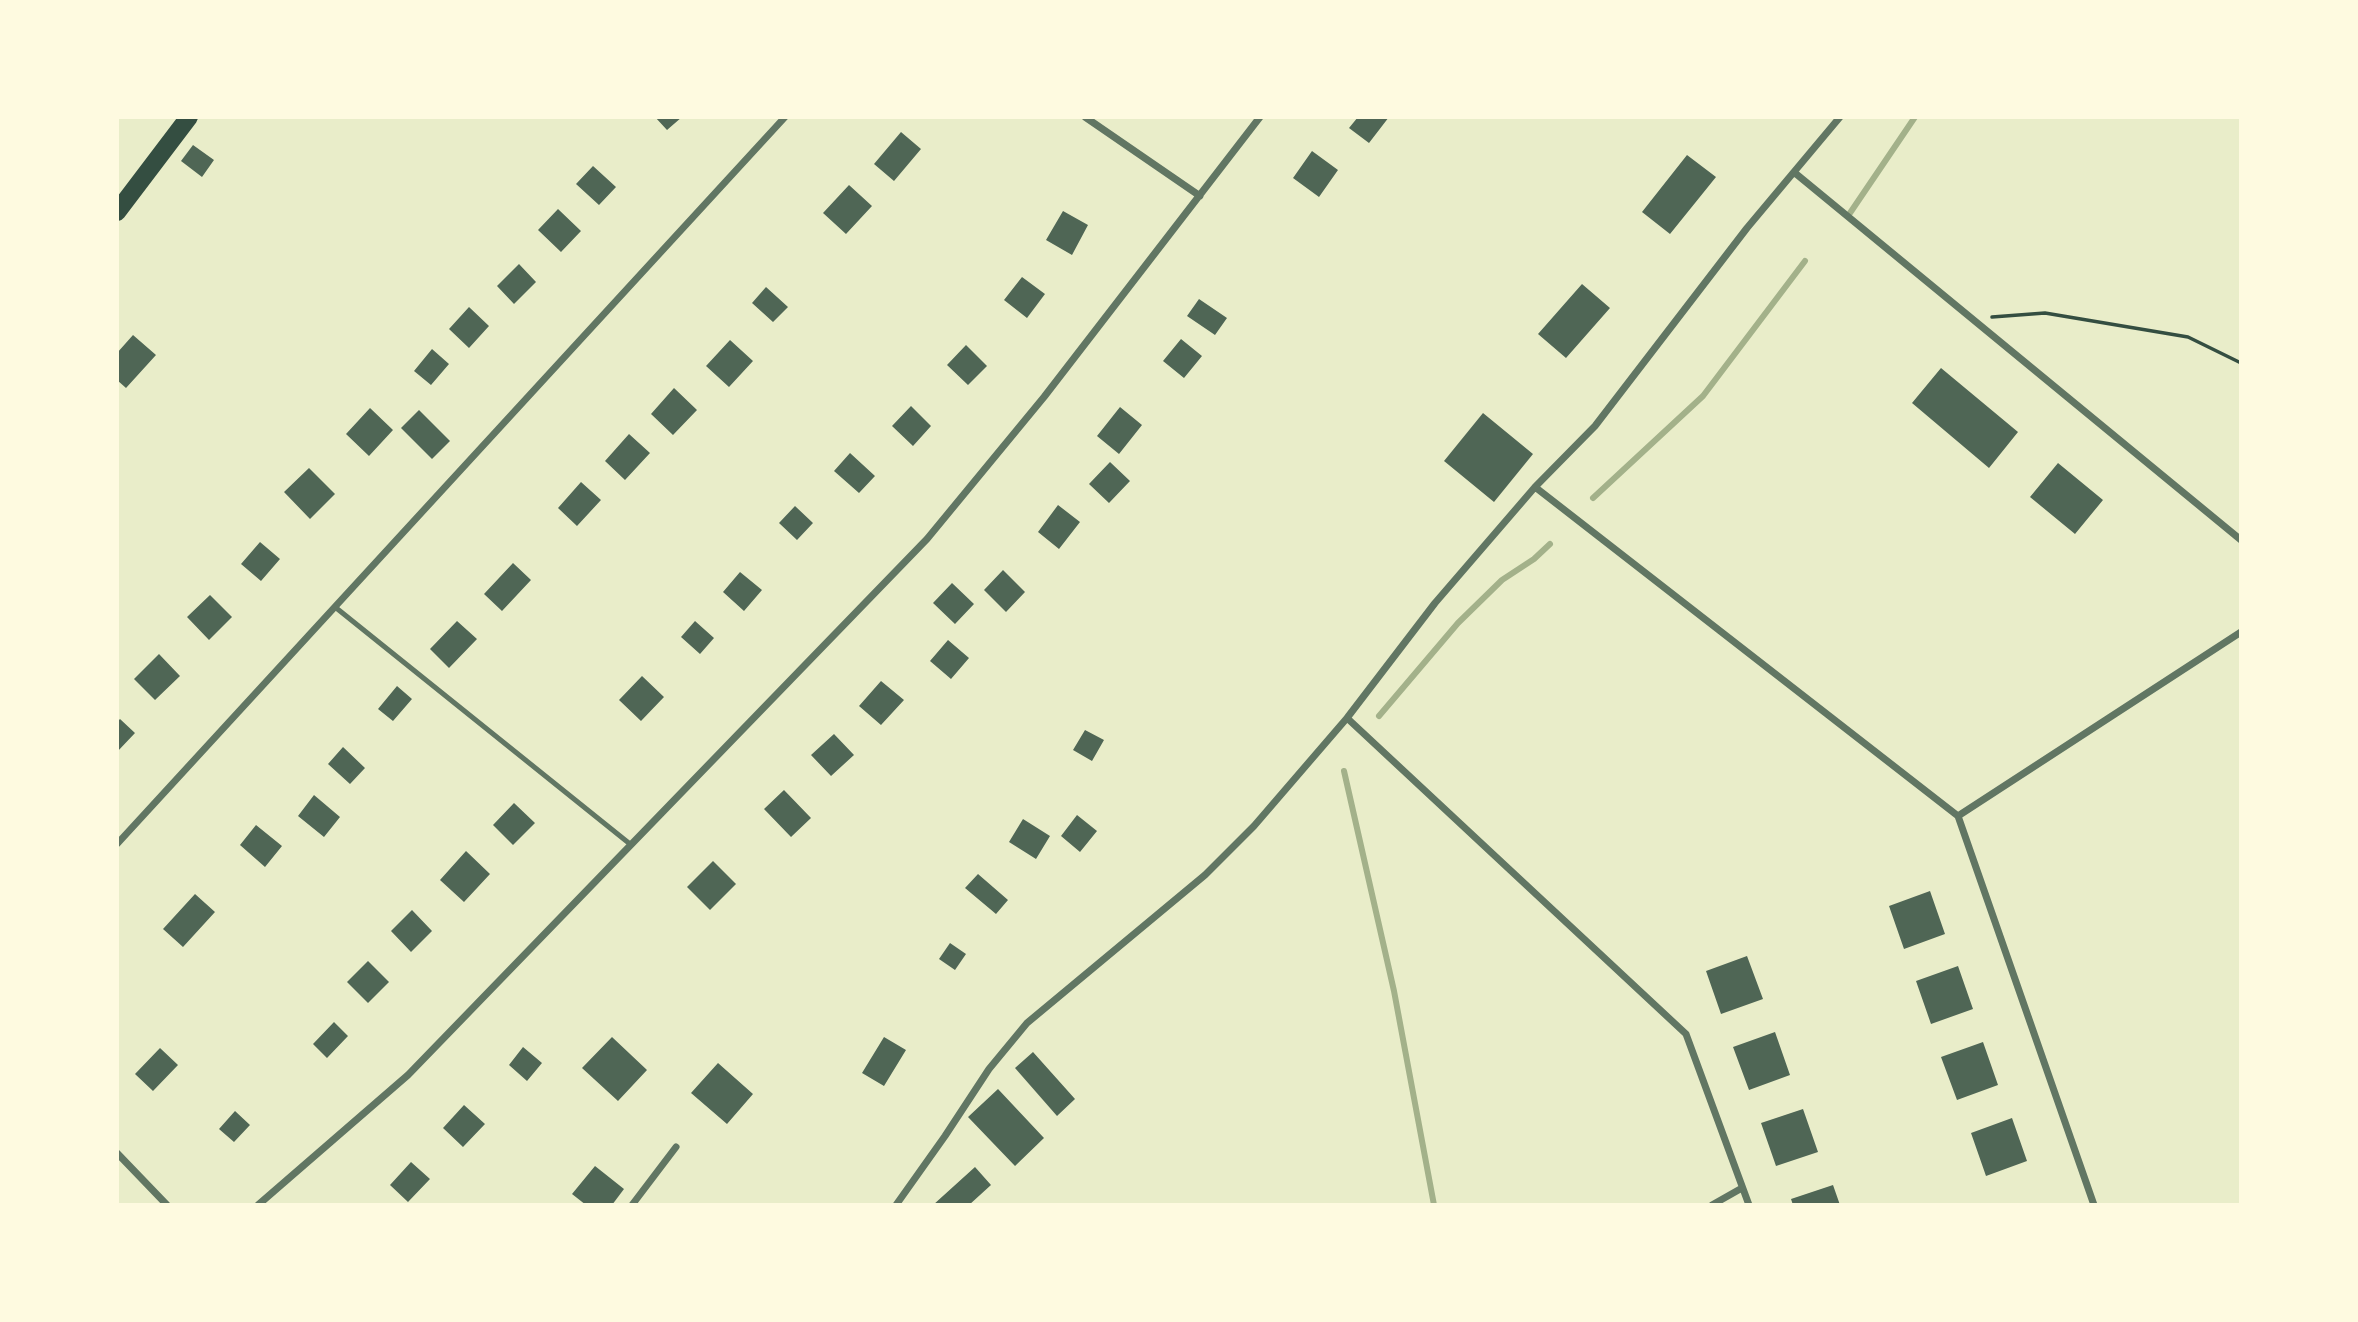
<!DOCTYPE html>
<html>
<head>
<meta charset="utf-8">
<style>
	body { margin:0 }
	#map { position:relative; width:2358px; height:1322px; overflow:hidden; background:#e9edc9; font-family:Lato,sans-serif }
	canvas { display:block }
	.frame { position:absolute; inset:0; border:119px solid #fefae0; pointer-events:none }
</style>
</head>
<body>
<div id="map">
<canvas width="2358" height="1322"></canvas>
<div class="frame"></div>
</div>
<script>
const g = document.querySelector('canvas').getContext('2d');
g.lineJoin = 'round';
const shape = rows => new Path2D(rows.map(r => 'M' + r).join(''));
function strokePath(path, color, width, dash) { g.strokeStyle = color; g.lineWidth = width; g.lineCap = dash ? 'butt' : 'round'; g.setLineDash(dash || []); g.stroke(path); }
function fillPath(path, color) { g.fillStyle = color; g.fill(path, 'evenodd'); }
const stream = shape([
	[1850,213,1915,117],
	[1593,498,1703,396,1805,261],
	[1379,716,1458,623,1502,580,1534,559,1550,544],
	[1344,771,1394,991,1434,1205]
]);
const building = shape([
	[655,117,682,117,667,130],
	[1358,117,1389,117,1369,143,1349,128],
	[901,132,921,149,894,181,874,164],
	[193,145,214,160,202,177,181,161],
	[1312,151,1338,170,1319,197,1293,178],
	[1687,155,1716,177,1670,234,1642,212],
	[593,166,616,187,599,205,576,184],
	[849,185,872,206,846,234,823,213],
	[558,209,581,231,561,252,538,230],
	[1063,211,1088,225,1072,255,1046,240],
	[519,264,536,282,514,304,497,286],
	[1022,277,1045,294,1027,318,1004,300],
	[1582,284,1610,308,1566,358,1538,334],
	[766,287,788,307,773,322,752,303],
	[1199,299,1227,318,1215,335,1187,316],
	[469,307,489,326,469,348,449,329],
	[133,335,156,355,126,388,117,380,117,353],
	[1181,339,1202,356,1184,378,1163,361],
	[730,340,753,361,729,387,706,366],
	[966,345,987,366,968,385,947,365],
	[432,349,449,364,431,385,414,371],
	[1941,368,2018,432,1989,468,1912,403],
	[674,388,697,410,673,435,651,414],
	[911,406,931,426,913,446,892,426],
	[1120,407,1142,425,1119,454,1097,436],
	[370,408,393,430,369,456,346,434],
	[419,410,450,441,432,459,401,428],
	[1483,413,1533,454,1494,502,1444,461],
	[629,434,650,453,625,480,605,461],
	[850,453,875,476,859,493,834,471],
	[1110,462,1130,481,1109,503,1089,484],
	[2058,463,2103,500,2075,534,2030,497],
	[309,468,335,494,310,519,284,492],
	[581,482,601,500,577,526,558,508],
	[1058,505,1080,522,1059,549,1038,532],
	[795,506,813,523,797,540,779,523],
	[260,542,280,559,261,581,241,564],
	[513,563,531,580,502,611,484,594],
	[1003,570,1025,592,1006,612,984,590],
	[740,572,762,590,744,611,723,592],
	[952,583,974,604,955,624,933,603],
	[210,595,232,617,209,640,187,617],
	[457,621,477,639,449,668,430,649],
	[695,621,714,638,700,654,681,637],
	[948,640,969,658,951,679,930,661],
	[159,654,180,676,155,700,134,679],
	[642,676,664,697,641,721,619,700],
	[881,681,904,700,881,725,859,706],
	[397,686,412,699,393,721,378,709],
	[120,719,135,733,117,752,117,722],
	[1085,730,1104,740,1092,761,1073,750],
	[834,734,854,755,831,776,811,755],
	[343,747,365,768,350,784,328,764],
	[784,790,811,818,791,837,764,809],
	[314,795,340,817,324,837,298,816],
	[514,803,535,823,513,845,493,825],
	[1077,815,1097,831,1080,852,1061,836],
	[1023,819,1050,836,1036,859,1009,842],
	[256,825,282,846,265,867,240,845],
	[466,851,490,874,464,902,440,880],
	[713,861,736,884,710,910,687,887],
	[978,874,1008,900,996,914,965,888],
	[1930,891,1945,934,1904,949,1889,906],
	[195,894,215,912,183,947,163,929],
	[412,910,432,931,411,952,391,931],
	[950,943,966,954,955,970,939,959],
	[1747,956,1763,999,1721,1014,1706,971],
	[368,961,389,982,368,1003,347,982],
	[1958,966,1973,1009,1931,1024,1916,981],
	[334,1022,348,1036,327,1058,313,1044],
	[1775,1032,1790,1075,1749,1090,1733,1047],
	[612,1037,647,1070,618,1101,582,1068],
	[884,1037,906,1050,884,1086,862,1073],
	[1983,1042,1998,1085,1957,1100,1941,1057],
	[523,1047,542,1063,527,1081,509,1065],
	[160,1048,178,1065,153,1091,135,1074],
	[1033,1052,1075,1099,1057,1116,1015,1068],
	[718,1063,753,1094,727,1124,691,1093],
	[998,1089,1044,1138,1015,1166,968,1117],
	[464,1105,485,1124,463,1147,443,1128],
	[1803,1109,1818,1152,1776,1166,1761,1123],
	[235,1111,250,1125,234,1142,219,1129],
	[2012,1118,2027,1161,1986,1176,1971,1133],
	[411,1162,430,1179,408,1202,390,1185],
	[595,1166,624,1189,612,1205,586,1205,572,1194],
	[975,1167,991,1185,969,1205,933,1205],
	[1833,1185,1840,1205,1793,1205,1791,1199]
]);
const path = shape([
	[1992,317,2045,313,2188,337,2241,363]
]);
const service = shape([
	[335,607,630,844]
]);
const minor = shape([
	[1085,117,1200,196],
	[1795,173,2241,540],
	[1535,487,1958,816,2094,1205],
	[1347,718,1686,1034,1749,1205],
	[1958,816,2241,632],
	[117,844,785,117],
	[117,1153,167,1205],
	[258,1205,408,1075,927,539,1044,397,1260,117],
	[632,1205,676,1147],
	[896,1205,945,1136,989,1069,1027,1023,1205,875,1254,826,1347,718,1435,603,1535,487,1595,426,1747,228,1840,117],
	[1712,1205,1742,1188]
]);
const primary = shape([
	[117,212,189,117]
]);
strokePath(stream, '#a3b18a', 6);
fillPath(building, '#4f6655');
strokePath(path, '#344e41', 3.5);
strokePath(service, '#617663', 5);
strokePath(minor, '#617663', 7);
strokePath(primary, '#344e41', 18);
</script>
</body>
</html>
